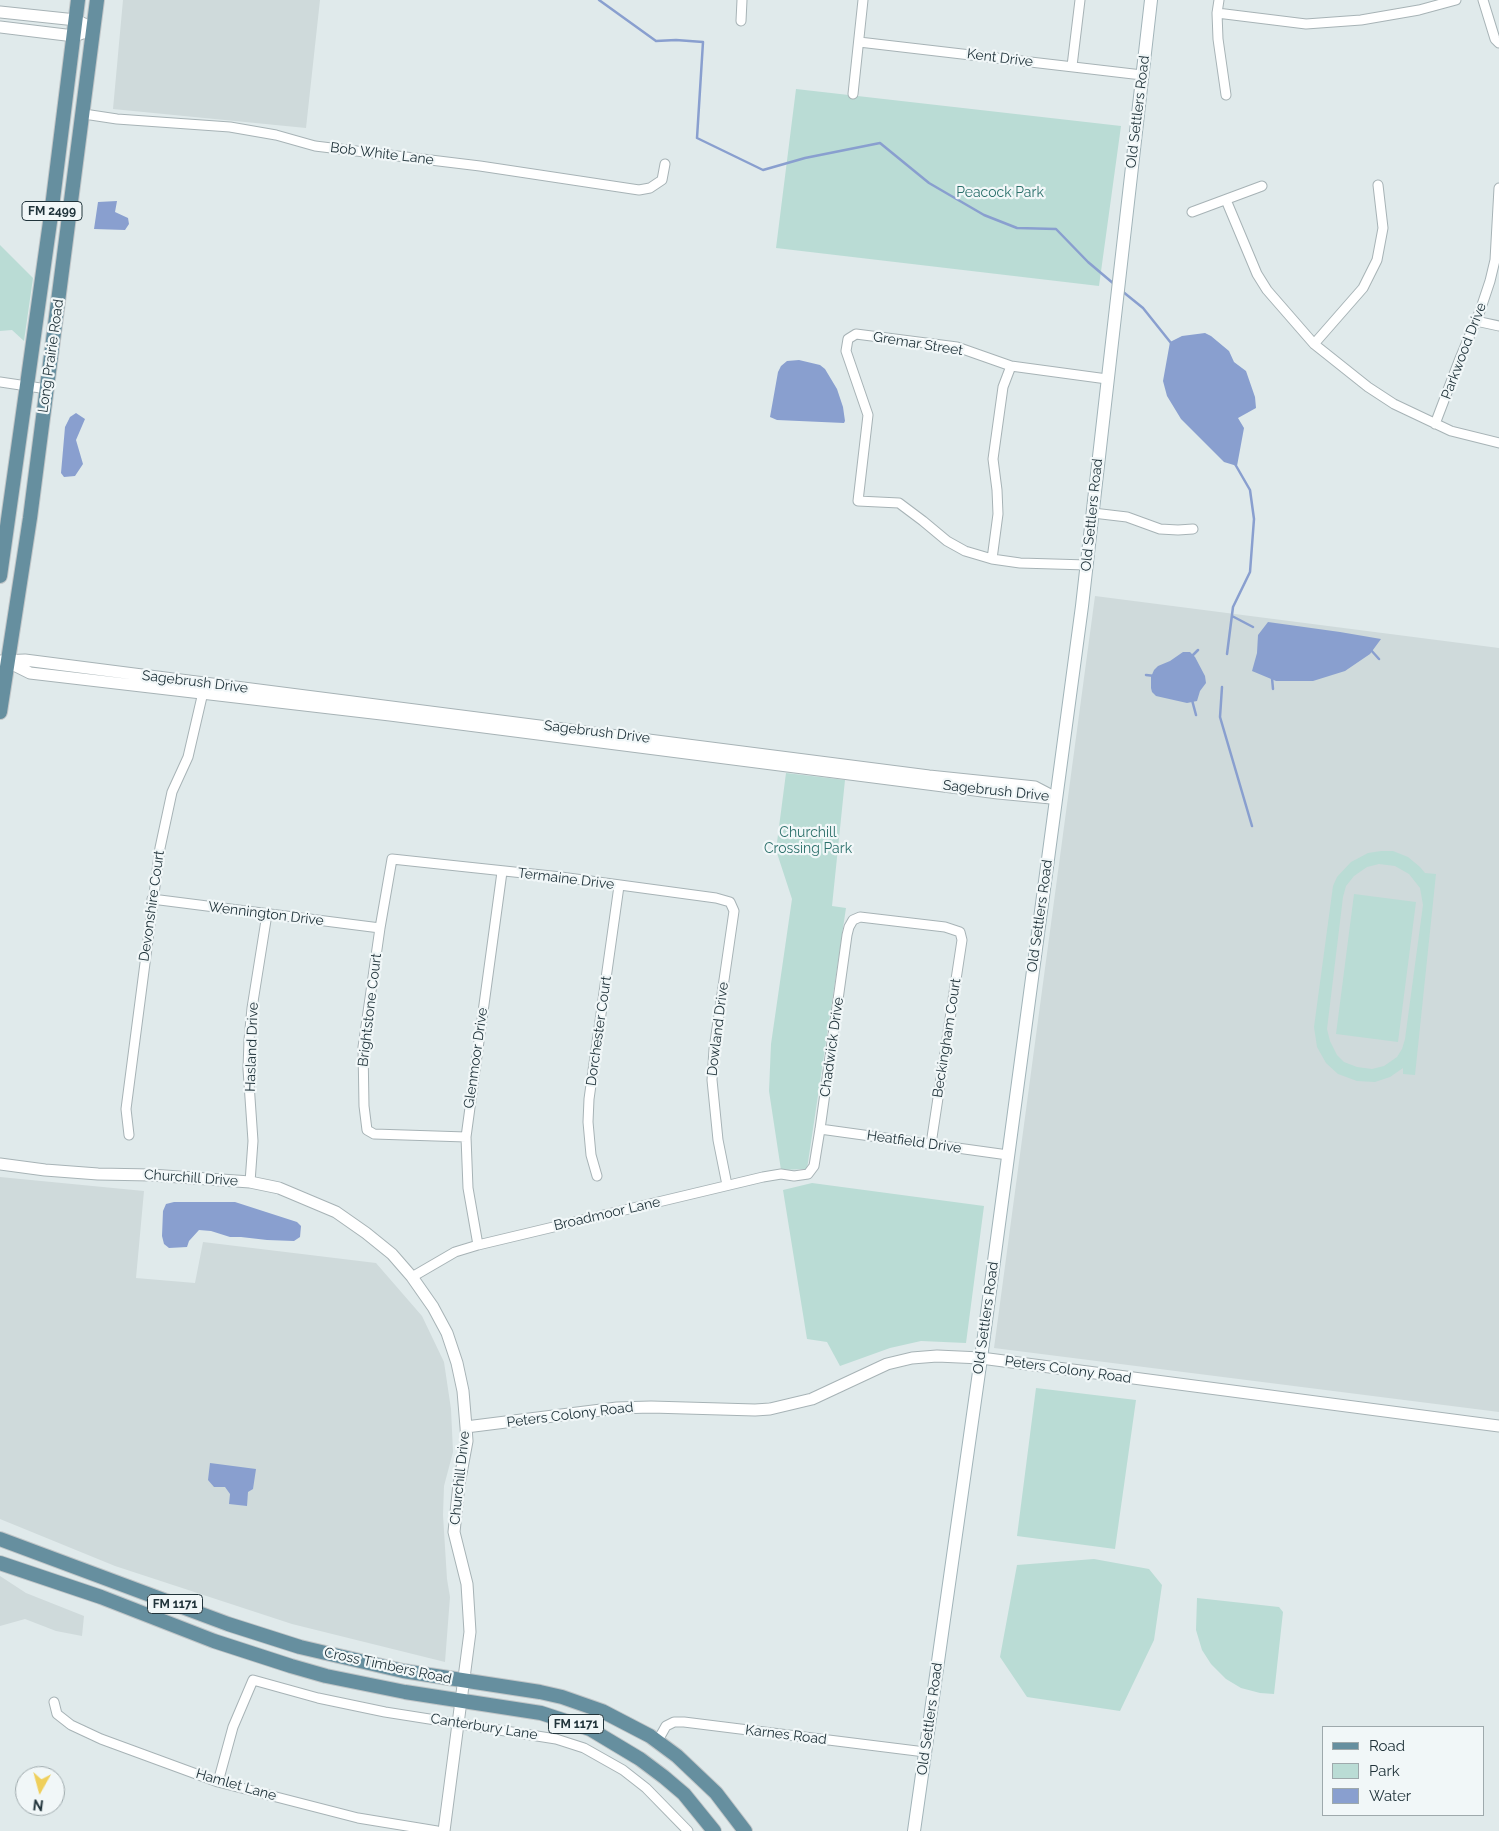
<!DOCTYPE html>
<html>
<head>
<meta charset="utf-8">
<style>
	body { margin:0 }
	#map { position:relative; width:1499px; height:1831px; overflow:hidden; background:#e0eaeb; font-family:Raleway,sans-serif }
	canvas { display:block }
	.legend { position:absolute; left:1322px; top:1726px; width:162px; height:90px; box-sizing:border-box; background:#f1f7f8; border:1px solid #9ea9ac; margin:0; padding:6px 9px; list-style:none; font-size:15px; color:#21343b }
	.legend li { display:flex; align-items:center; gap:10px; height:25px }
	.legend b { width:25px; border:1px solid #9ea9ac }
	.north { position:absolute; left:15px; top:1766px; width:50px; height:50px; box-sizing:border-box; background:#f1f7f8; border:1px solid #9ea9ac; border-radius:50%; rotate:187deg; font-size:14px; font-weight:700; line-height:20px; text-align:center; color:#21343b }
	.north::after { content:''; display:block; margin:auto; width:18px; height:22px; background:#efcf5b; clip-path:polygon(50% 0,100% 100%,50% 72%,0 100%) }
</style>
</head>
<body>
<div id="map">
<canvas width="1499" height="1831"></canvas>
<ul class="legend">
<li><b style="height:6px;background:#668f9f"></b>Road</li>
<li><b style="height:14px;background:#badcd5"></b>Park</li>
<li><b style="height:14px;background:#899fcf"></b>Water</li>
</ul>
<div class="north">N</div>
</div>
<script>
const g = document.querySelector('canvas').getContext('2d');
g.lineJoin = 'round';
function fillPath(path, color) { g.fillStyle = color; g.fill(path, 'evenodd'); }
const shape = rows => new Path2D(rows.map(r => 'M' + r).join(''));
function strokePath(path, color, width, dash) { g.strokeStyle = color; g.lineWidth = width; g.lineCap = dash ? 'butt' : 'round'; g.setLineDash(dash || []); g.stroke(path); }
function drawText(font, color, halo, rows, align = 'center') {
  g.font = font + ' Raleway,sans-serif'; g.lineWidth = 4.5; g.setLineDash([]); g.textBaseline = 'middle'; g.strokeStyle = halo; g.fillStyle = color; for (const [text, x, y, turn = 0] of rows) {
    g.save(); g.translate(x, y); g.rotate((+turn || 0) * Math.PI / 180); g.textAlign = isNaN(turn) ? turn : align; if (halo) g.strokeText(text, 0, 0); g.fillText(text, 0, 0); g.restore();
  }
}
const built = shape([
	[123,0,320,0,306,128,113,109],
	[1095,596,1499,648,1499,1412,994,1348],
	[0,1177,144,1191,136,1278,195,1283,203,1242,376,1263,422,1316,444,1362,451,1409,453,1452,444,1486,443,1515,447,1579,450,1597,445,1662,292,1624,115,1566,0,1519],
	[0,1576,26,1593,84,1616,82,1636,56,1631,25,1619,0,1626]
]);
const green = shape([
	[796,89,1121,126,1099,286,776,248],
	[0,245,33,278,24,341,12,330,0,331],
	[786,773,845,780,832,906,846,908,807,1169,781,1170,769,1091,771,1044,792,899,776,850],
	[1381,851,1393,851,1408,857,1420,867,1425,873,1436,874,1415,1075,1403,1074,1403,1068,1390,1077,1375,1082,1357,1081,1338,1074,1326,1063,1317,1047,1314,1027,1333,886,1337,877,1351,862,1368,853],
	[1379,864,1395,866,1409,874,1420,888,1423,905,1405,1039,1402,1049,1397,1057,1384,1066,1372,1069,1357,1067,1344,1062,1337,1055,1330,1041,1327,1029,1343,897,1346,886,1354,876,1367,867],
	[1354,894,1416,902,1398,1042,1336,1034],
	[812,1183,984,1206,966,1343,921,1341,890,1348,840,1366,827,1342,807,1339,783,1190],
	[1036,1388,1136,1400,1115,1549,1017,1536],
	[1094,1559,1149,1569,1162,1585,1154,1640,1120,1711,1027,1697,1000,1657,1017,1565],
	[1197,1598,1279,1607,1283,1612,1274,1694,1260,1693,1241,1688,1226,1679,1211,1664,1202,1650,1196,1630]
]);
const water = shape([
	[117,201,115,212,128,218,129,224,125,230,94,229,98,202],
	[1205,333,1211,336,1229,351,1234,362,1246,371,1255,397,1256,408,1238,418,1244,428,1237,466,1224,462,1181,419,1167,396,1163,381,1170,342,1182,336],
	[799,360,820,365,825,369,837,389,843,407,845,421,844,423,777,420,770,417,778,372,781,366,787,361],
	[76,413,85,419,76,440,83,464,75,476,64,477,61,473,65,427,70,417],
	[1268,622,1340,632,1381,639,1370,654,1345,671,1313,681,1276,681,1252,671,1257,653,1258,635],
	[1183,652,1190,652,1195,657,1205,676,1206,683,1200,691,1197,701,1187,703,1156,696,1152,692,1151,688,1151,677,1154,670,1158,666,1170,661],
	[174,1202,235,1202,297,1222,301,1226,300,1237,294,1241,267,1240,241,1237,230,1237,211,1231,199,1230,189,1241,187,1247,169,1248,164,1244,162,1236,163,1211,166,1204],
	[210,1463,256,1469,253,1489,248,1492,247,1506,229,1504,230,1494,225,1487,214,1487,208,1480]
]);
const stream = shape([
	[599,0,656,41,676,40,703,42,697,138,763,170,805,158,880,143,929,183,984,215,1017,228,1056,229,1088,262,1114,284],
	[1122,291,1143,308,1171,343],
	[1232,616,1253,627],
	[1370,649,1379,659],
	[1227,654,1233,607,1250,572,1254,519,1250,490,1235,464],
	[1192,656,1198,650],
	[1146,675,1155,676],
	[1272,678,1273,689],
	[1222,687,1220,717,1252,826],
	[1192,700,1196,715]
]);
const minor = shape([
	[1219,0,1217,13,1218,39,1226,95],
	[1483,0,1495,39,1499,43],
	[1217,13,1306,24,1361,20,1419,10,1456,0],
	[741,21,742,0],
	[859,42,1142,75],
	[1072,66,1080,0],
	[853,94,863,0],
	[84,114,117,119,230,127,276,135,315,146,480,166,639,190,650,188,662,180,665,164],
	[1226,200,1257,274,1267,290,1314,344,1368,387,1394,404,1451,431,1499,443],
	[1192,212,1262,186],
	[1476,321,1499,326],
	[1314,344,1363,288,1377,260,1383,228,1378,185],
	[0,382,47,389],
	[1435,424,1459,361,1480,311,1490,281,1495,260,1499,188],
	[1093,513,1127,517,1160,529,1178,530,1193,529],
	[992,559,998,514,997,490,993,459,1003,387,1011,366],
	[1087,565,1020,563,992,559,965,551,947,541,923,521,899,503,858,501,868,415,846,351,848,339,856,334,957,347,1011,366,1107,379],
	[152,899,380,928],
	[820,1129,1008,1155],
	[129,1135,126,1109,160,848,172,792,188,757,204,688],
	[466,1137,374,1134,367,1130,364,1106,363,1047,380,928,392,859,561,877,716,898,730,902,734,911,714,1049,712,1080,718,1140,727,1185],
	[597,1176,591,1155,588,1122,589,1099,619,886],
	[250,1182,253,1141,248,1069,249,1040,252,1008,267,914],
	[478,1245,468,1188,466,1137,502,872],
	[412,1277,455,1252,478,1245,763,1177,781,1174,794,1176,808,1174,814,1166,820,1129,847,935,849,927,853,920,860,917,945,927,960,932,962,940,931,1144],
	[54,1702,57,1714,71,1725,101,1739,218,1782,358,1818,437,1831],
	[657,1742,666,1726,674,1722,684,1722,925,1752],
	[218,1782,233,1727,253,1680,318,1698,385,1712,556,1739,584,1748,623,1770,646,1788,688,1831]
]);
const tertiary = shape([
	[0,12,76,20,94,29],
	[0,27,74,36,94,29],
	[0,661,25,660,929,776,1035,787,1056,798],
	[8,662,30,673,390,715,998,793,1051,798],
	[0,1164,45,1170,98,1174,151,1175,250,1182,279,1188,336,1212,366,1233,392,1254,412,1277,433,1307,447,1333,457,1363,463,1391,466,1427,467,1441,459,1484,454,1532,467,1584,470,1632,444,1831],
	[466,1427,617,1408,651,1407,755,1410,770,1409,812,1399,887,1364,912,1358,937,1356,981,1358,1499,1426]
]);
const secondary = shape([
	[914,1831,981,1358,1082,606,1151,0]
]);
const primary = shape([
	[0,576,51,215,78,0],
	[0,712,30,518,97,0],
	[0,1539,228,1624,300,1647,403,1671,540,1692,562,1697,602,1711,650,1736,677,1756,716,1793,745,1831],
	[0,1563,101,1597,214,1641,291,1666,326,1676,405,1692,541,1713,590,1729,640,1759,664,1777,684,1794,714,1831]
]);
const shields = [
	[52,211,60],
	[175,1604,55],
	[576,1724,55]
];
const shieldNames = [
	["FM 2499",52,211],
	["FM 1171",175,1604],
	["FM 1171",576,1724]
];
const streetNames = [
	["Kent Drive",1000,58,7],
	["Old Settlers Road",1138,112,-83],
	["Bob White Lane",382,154,7],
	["Gremar Street",918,344,9],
	["Parkwood Drive",1464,351,-69],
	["Long Prairie Road",51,356,-82],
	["Old Settlers Road",1092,515,-84],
	["Sagebrush Drive",195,682,7],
	["Sagebrush Drive",597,732,7],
	["Sagebrush Drive",996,791,6],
	["Termaine Drive",566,879,7],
	["Devonshire Court",152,906,-82],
	["Wennington Drive",266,914,7],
	["Old Settlers Road",1040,916,-82],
	["Brightstone Court",370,1010,-83],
	["Dowland Drive",718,1029,-83],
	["Dorchester Court",599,1031,-82],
	["Beckingham Court",947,1038,-81],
	["Hasland Drive",252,1047,-88],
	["Chadwick Drive",832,1047,-82],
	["Glenmoor Drive",476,1058,-82],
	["Heatfield Drive",914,1142,8],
	["Churchill Drive",191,1178,4],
	["Broadmoor Lane",607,1214,-13],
	["Old Settlers Road",986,1318,-82],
	["Peters Colony Road",1068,1370,8],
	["Peters Colony Road",570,1415,-7],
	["Churchill Drive",460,1478,-84],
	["Cross Timbers Road",388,1666,12],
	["Old Settlers Road",930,1719,-82],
	["Canterbury Lane",484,1727,9],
	["Karnes Road",786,1735,7],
	["Hamlet Lane",236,1785,16]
];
const parkNames = [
	["Peacock Park",1000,193],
	["Churchill",808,833],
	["Crossing Park",808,849]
];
fillPath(built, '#cfdadb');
fillPath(green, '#badcd5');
fillPath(water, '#899fcf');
strokePath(stream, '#899fcf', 2.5);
strokePath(minor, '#a7b3b6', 11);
strokePath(tertiary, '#a7b3b6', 13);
strokePath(secondary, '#a2b4b9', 14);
strokePath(primary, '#c1c6c8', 16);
strokePath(minor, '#fff', 9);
strokePath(tertiary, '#fff', 11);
strokePath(secondary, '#fff', 12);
strokePath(primary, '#668f9f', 14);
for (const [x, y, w] of shields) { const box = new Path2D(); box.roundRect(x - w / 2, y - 9.5, w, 19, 4); g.fillStyle = '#f1f7f8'; g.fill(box); strokePath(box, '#21343b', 1); }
drawText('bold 12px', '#21343b', null, shieldNames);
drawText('14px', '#21343b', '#f1f7f8', streetNames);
drawText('14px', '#2d716c', '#f1f7f8', parkNames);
</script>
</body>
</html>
